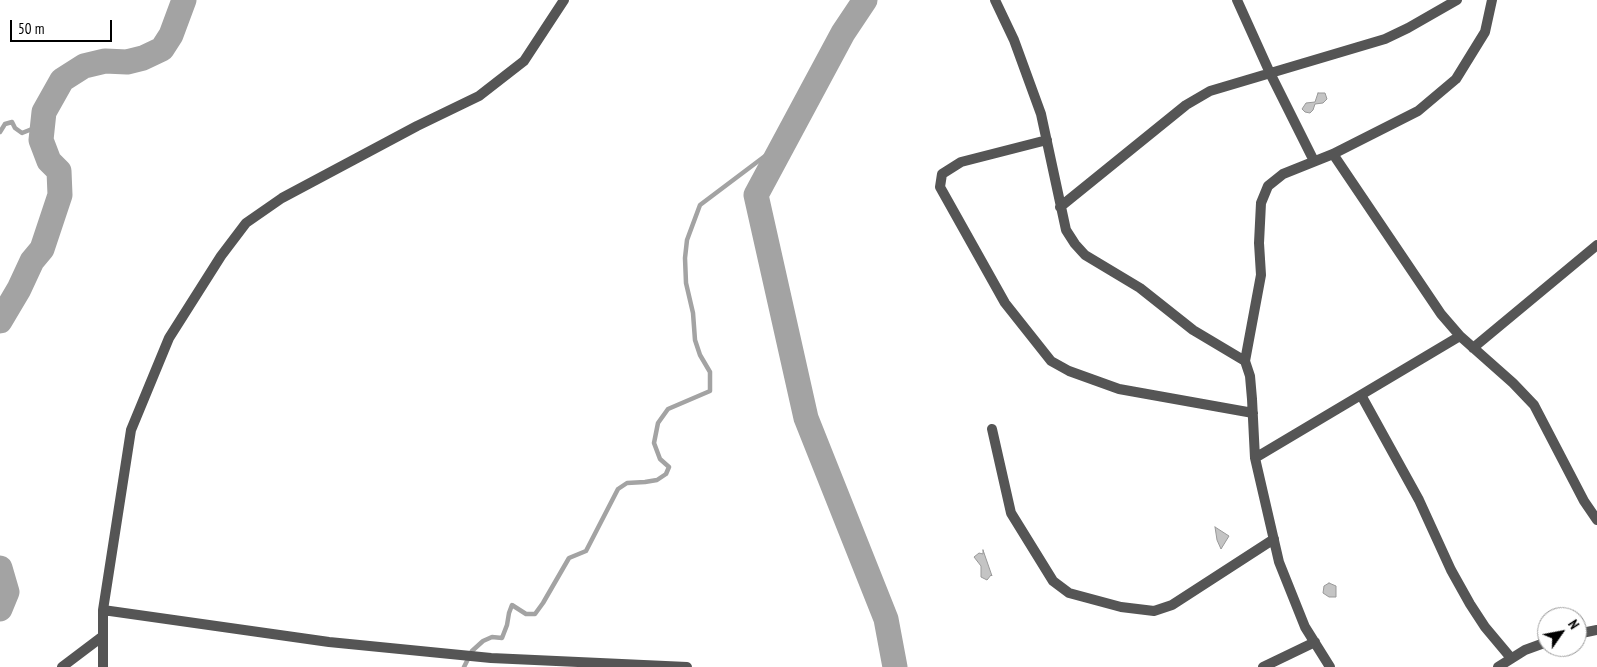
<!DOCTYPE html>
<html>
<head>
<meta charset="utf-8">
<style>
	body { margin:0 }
	#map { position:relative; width:1597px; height:667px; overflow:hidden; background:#fff; font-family:"PT Sans Narrow",sans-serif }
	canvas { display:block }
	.north { position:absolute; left:1537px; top:607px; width:50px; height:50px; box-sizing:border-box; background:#fff; border:1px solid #999; border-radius:50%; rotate:57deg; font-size:14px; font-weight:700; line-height:20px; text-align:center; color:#000 }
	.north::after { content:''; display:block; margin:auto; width:18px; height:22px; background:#000; clip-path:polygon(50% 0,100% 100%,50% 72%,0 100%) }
	.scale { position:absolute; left:10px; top:20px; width:102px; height:22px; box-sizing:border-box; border:2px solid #000; border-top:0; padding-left:6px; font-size:15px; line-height:18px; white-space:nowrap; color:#000; -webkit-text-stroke:4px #fff; paint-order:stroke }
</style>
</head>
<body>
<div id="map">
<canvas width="1597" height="667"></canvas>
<div class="north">N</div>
<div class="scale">50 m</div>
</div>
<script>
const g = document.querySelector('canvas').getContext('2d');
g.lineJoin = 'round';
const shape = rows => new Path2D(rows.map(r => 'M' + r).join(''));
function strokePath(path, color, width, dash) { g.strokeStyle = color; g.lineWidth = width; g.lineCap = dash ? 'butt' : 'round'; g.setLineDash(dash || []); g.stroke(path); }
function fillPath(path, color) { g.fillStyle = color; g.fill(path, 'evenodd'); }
const stream = shape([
	[0,132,5,124,12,122,15,128,22,133,42,125],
	[464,667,472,651,483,641,492,637,502,638,507,625,509,613,512,605,526,614,535,614,543,603,569,558,586,551,618,489,627,483,645,482,657,480,666,474,669,467,660,459,654,443,658,423,668,409,710,391,710,372,700,355,695,340,693,313,686,283,685,258,687,240,700,205,785,141]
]);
const river = shape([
	[865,0,843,33,756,195,806,418,886,619,895,667],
	[0,321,19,289,32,261,42,249,60,195,59,171,49,161,41,140,44,112,62,80,84,66,105,61,127,62,143,58,162,49,171,35,184,0],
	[0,568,7,592,0,609]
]);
const building = shape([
	[1318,93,1325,93,1327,99,1323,103,1315,104,1313,110,1310,113,1305,112,1302,109,1306,103,1315,102,1318,93],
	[1215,527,1229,536,1221,549,1217,540,1215,527],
	[983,550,992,576,991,575,987,580,981,577,981,566,974,557,979,553,983,554,983,550],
	[1329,583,1336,586,1336,597,1329,597,1323,593,1324,586,1329,583]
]);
const street = shape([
	[995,0,1014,40,1041,114,1066,230,1075,244,1085,255,1140,288,1193,330,1245,361,1250,376,1252,399,1255,458,1279,562,1305,627,1330,667],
	[1237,0,1270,73,1314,161],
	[1047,140,961,162,942,174,940,187,1005,303,1051,361,1069,371,1119,389,1253,413],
	[1333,154,1441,314,1460,336,1513,383,1534,405,1584,501,1597,520],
	[1060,207,1186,105,1210,91,1385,39,1408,28,1457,0],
	[1473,348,1597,245],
	[1245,361,1261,275,1259,243,1261,203,1268,186,1283,174,1333,154,1418,111,1456,79,1485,32,1492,0],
	[1361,395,1419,500,1451,570,1470,604,1485,627,1511,658],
	[992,429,1011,513,1053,581,1069,593,1121,607,1154,611,1172,605,1274,539],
	[1255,458,1460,336],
	[103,610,329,642,491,658,687,667],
	[1577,634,1597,630],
	[62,667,103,636],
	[103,667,103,610,131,430,169,338,221,256,246,223,282,198,417,126,479,96,524,61,564,0],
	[1263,667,1315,642],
	[1498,667,1525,650,1547,642]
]);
strokePath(stream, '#a3a3a3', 4.5);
strokePath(river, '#a3a3a3', 25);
fillPath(building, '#c4c4c4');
strokePath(building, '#999', 1);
strokePath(street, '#555', 10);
</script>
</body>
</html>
